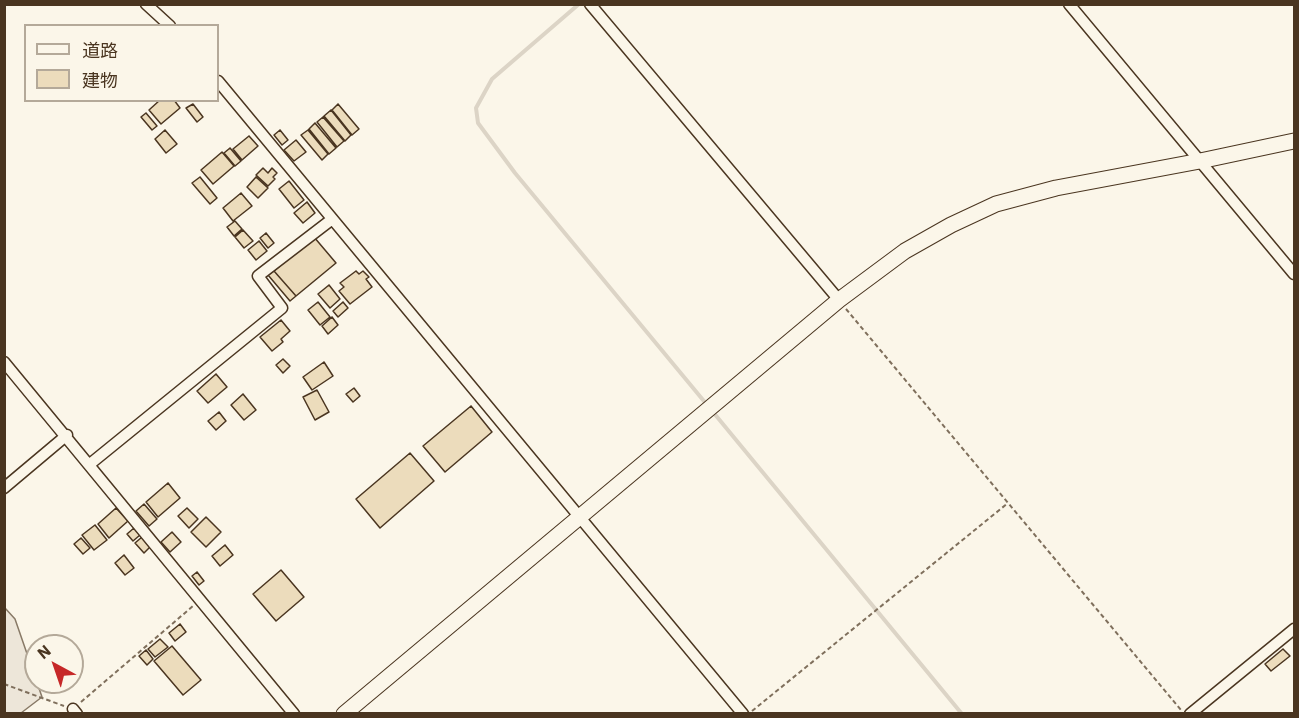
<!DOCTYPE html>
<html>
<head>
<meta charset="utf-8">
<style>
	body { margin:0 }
	#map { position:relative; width:1299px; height:718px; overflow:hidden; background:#fbf6e9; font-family:"IBM Plex Sans","Noto Sans JP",sans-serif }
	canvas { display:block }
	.frame { position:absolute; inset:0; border:6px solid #4a3520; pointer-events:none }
	.legend { position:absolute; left:24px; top:24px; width:195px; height:78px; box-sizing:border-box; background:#fbf6e9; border:2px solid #b4a999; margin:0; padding:8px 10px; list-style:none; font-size:18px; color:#4a3520 }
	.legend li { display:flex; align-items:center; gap:12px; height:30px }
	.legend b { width:30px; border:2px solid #b4a999 }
	.north { position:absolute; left:24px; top:634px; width:60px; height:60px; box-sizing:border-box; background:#fbf6e9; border:2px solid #b4a999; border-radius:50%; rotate:320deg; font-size:16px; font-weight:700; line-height:24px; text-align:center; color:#4a3520 }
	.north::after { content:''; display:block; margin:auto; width:21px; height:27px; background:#c62828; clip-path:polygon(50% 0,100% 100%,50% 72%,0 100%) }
</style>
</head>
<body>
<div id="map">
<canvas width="1299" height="718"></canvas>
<div class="frame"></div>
<ul class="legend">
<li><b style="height:8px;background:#fbf6e9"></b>道路</li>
<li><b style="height:16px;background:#ecdcbc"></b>建物</li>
</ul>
<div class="north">N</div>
</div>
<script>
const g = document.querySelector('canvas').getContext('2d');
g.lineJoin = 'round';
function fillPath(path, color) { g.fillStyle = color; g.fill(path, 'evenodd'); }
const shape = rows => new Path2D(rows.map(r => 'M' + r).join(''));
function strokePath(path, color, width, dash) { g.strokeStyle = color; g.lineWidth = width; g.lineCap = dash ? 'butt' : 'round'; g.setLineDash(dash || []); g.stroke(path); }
const green = shape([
	[5,608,15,619,42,697,21,713,5,713,5,608]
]);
const stream = shape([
	[579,4,492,79,476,108,478,123,515,173,708,406],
	[713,412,962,714]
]);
const building = shape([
	[160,100,174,100,180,108,161,124,149,110,160,100],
	[193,104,203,117,197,122,186,108,193,104],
	[338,104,359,129,352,135,332,110,338,104],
	[331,110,351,135,345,141,324,116,331,110],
	[146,113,157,126,152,130,141,117,146,113],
	[323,117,344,141,337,147,317,122,323,117],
	[315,123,336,148,329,154,309,129,315,123],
	[165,130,177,144,166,153,155,139,165,130],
	[280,130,288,140,282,145,274,135,280,130],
	[308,130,328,154,322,160,301,135,308,130],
	[249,136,258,146,242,160,233,149,249,136],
	[296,140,306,152,294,161,284,150,296,140],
	[230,148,241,161,235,166,224,153,230,148],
	[222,152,234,166,213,184,201,170,222,152],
	[263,168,268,173,272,168,277,173,273,177,275,179,268,186,256,175,263,168],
	[200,177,217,198,210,204,192,183,200,177],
	[256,177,268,188,258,198,247,187,256,177],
	[289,181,304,200,294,208,279,189,289,181],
	[241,193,252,206,233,221,223,208,241,193],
	[307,202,315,213,303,223,294,213,307,202],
	[235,221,242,229,234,236,227,227,235,221],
	[243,230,253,241,244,248,235,237,243,230],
	[266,233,274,243,268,248,260,238,266,233],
	[314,237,336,263,296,296,274,271,314,237],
	[259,241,267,251,256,260,248,250,259,241],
	[274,271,296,296,290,301,268,275,274,271],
	[356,271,359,274,363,271,369,277,366,279,372,287,350,304,339,291,344,287,340,283,356,271],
	[329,285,340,299,330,308,318,294,329,285],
	[318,302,330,317,320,325,308,310,318,302],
	[343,302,348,308,338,317,333,311,343,302],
	[332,317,338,325,328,334,322,326,332,317],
	[281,320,290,331,281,339,283,342,272,351,260,337,281,320],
	[283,359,290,366,283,373,276,365,283,359],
	[324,362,333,376,312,390,303,377,324,362],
	[216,374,227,387,208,403,197,391,216,374],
	[354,388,360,396,353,402,346,394,354,388],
	[317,390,329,412,315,420,303,397,317,390],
	[243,394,256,410,244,420,231,405,243,394],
	[471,406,492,432,445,472,423,446,471,406],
	[219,412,226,421,216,430,208,421,219,412],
	[410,453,434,481,380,528,356,499,410,453],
	[168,483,180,498,158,517,146,502,168,483],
	[144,504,157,519,149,526,136,511,144,504],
	[116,508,128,521,109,538,98,524,116,508],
	[187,508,198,519,189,528,178,516,187,508],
	[206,517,221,532,206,547,191,532,206,517],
	[95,525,107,540,94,550,82,535,95,525],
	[134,528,140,535,133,541,127,534,134,528],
	[172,532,181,542,170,552,161,542,172,532],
	[142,537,150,547,144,553,135,543,142,537],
	[81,538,90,548,83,554,74,544,81,538],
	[225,545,233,555,220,566,212,556,225,545],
	[124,555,134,568,125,575,115,563,124,555],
	[281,570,304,597,276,621,253,594,281,570],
	[197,572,204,581,199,585,192,576,197,572],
	[180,624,186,632,175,641,169,633,180,624],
	[160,639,168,647,155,657,148,649,160,639],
	[172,646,201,680,183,695,154,661,172,646],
	[1283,649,1290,656,1271,671,1265,664,1283,649],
	[146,650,153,659,147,665,139,656,146,650]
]);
const path = shape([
	[846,309,1181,710],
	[4,684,64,706],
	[81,702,193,606],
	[752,711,1008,503]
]);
const street = shape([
	[146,4,170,26],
	[590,4,839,300],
	[1069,4,1294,274],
	[218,81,743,714],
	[4,362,294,714],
	[90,464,282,308,258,276,331,220],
	[4,488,67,435],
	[73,709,77,714],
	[1190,714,1294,629]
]);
const secondary = shape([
	[344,714,839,300,905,251,951,225,996,204,1056,188,1200,161,1294,141]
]);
fillPath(green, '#ede6d9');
strokePath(green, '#887966', 1.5);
strokePath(stream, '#dcd4c6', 4);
fillPath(building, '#ecdcbc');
strokePath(building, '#4a3520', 1.5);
strokePath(street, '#4a3520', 13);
strokePath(secondary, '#4a3520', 17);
strokePath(path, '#7f6f5c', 2, [4.5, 3]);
strokePath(street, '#fbf6e9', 10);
strokePath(secondary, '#fbf6e9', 15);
</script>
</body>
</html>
